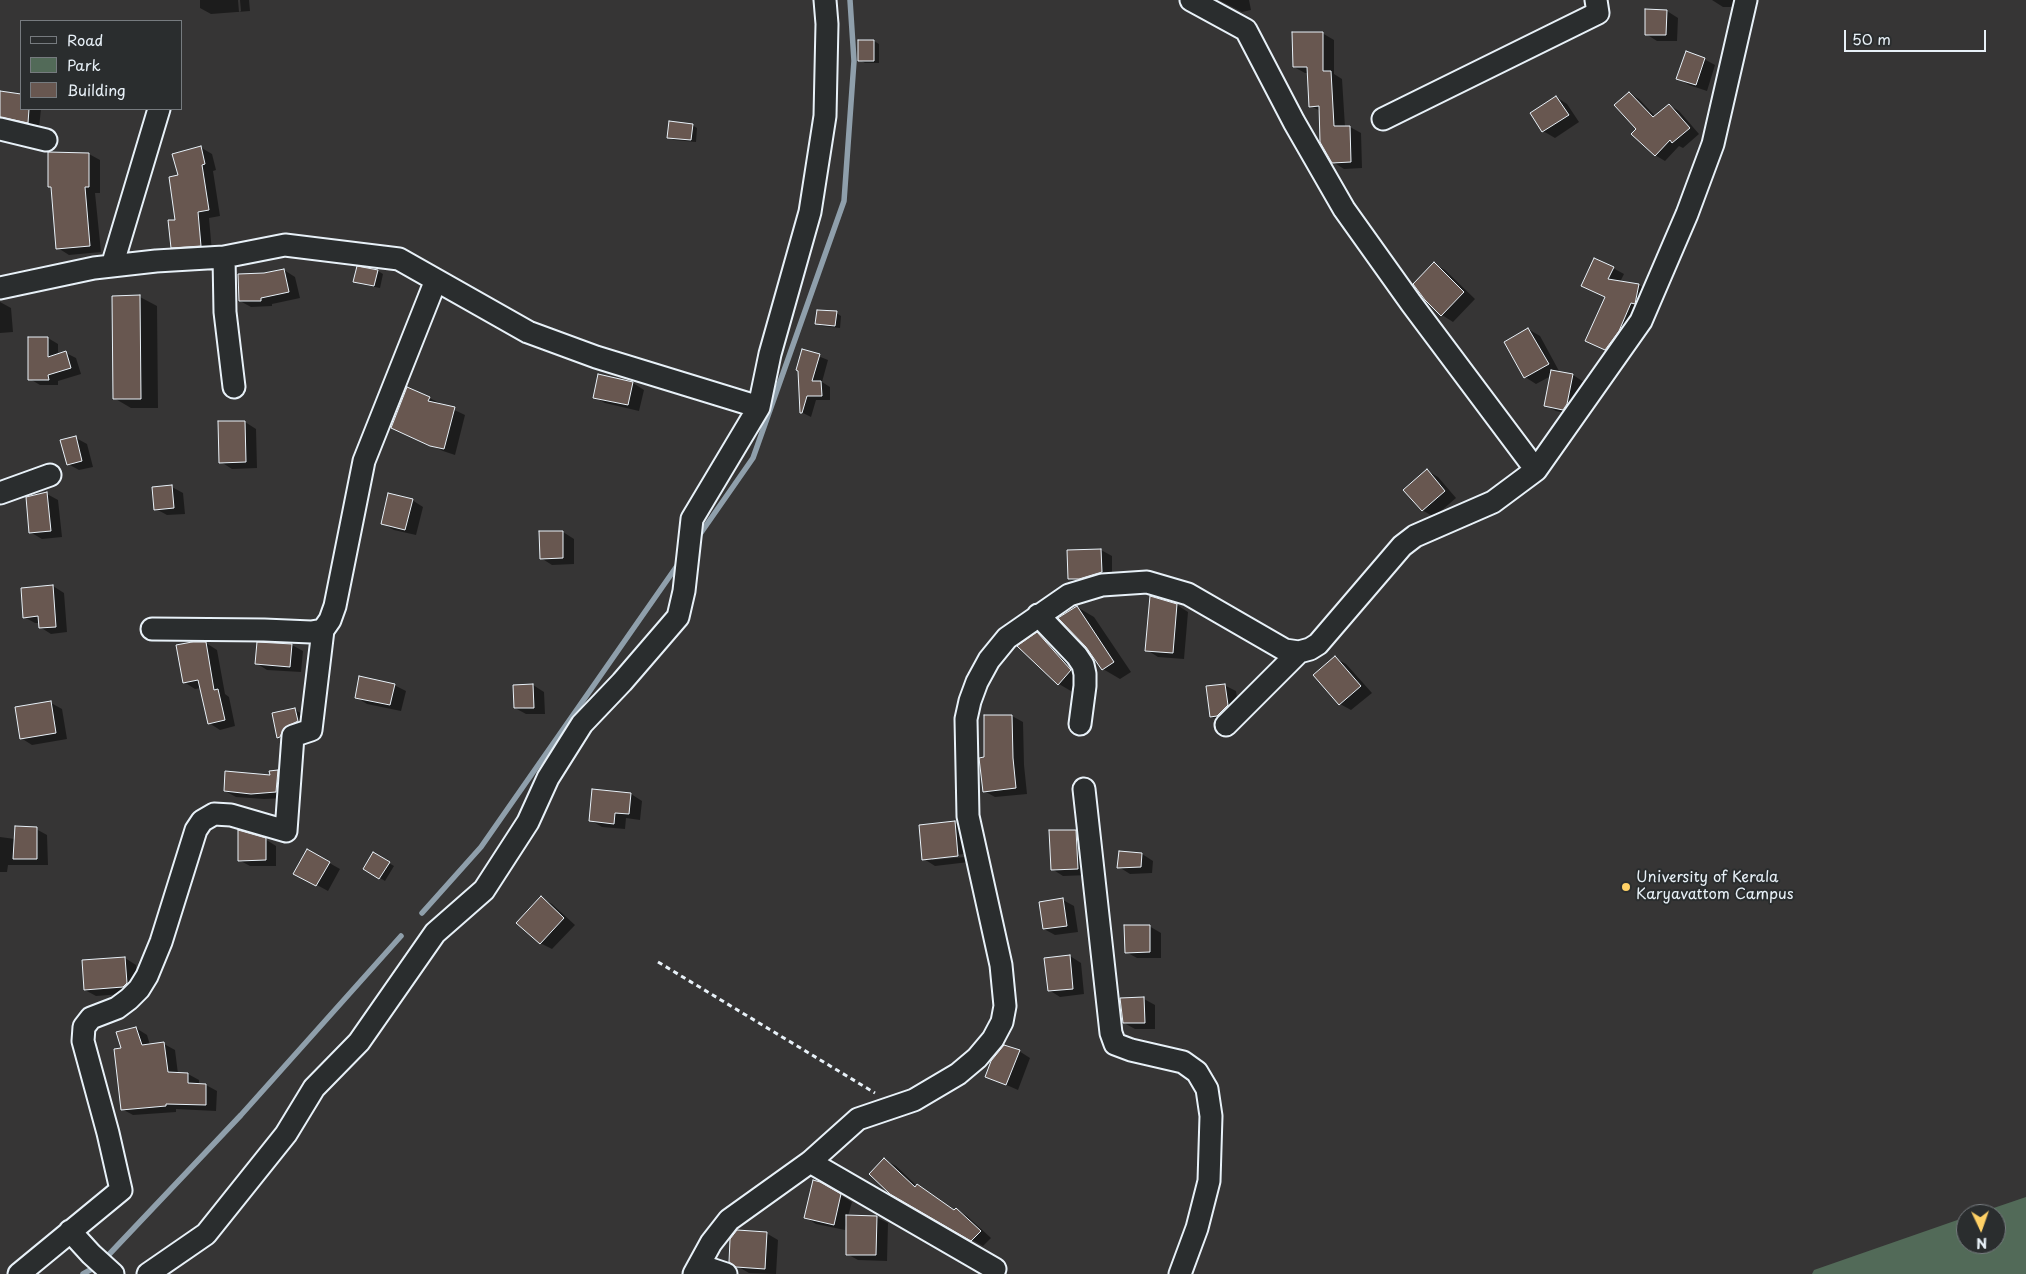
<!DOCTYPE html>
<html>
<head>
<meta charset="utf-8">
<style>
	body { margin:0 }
	#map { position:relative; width:2026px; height:1274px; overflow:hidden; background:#363535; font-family:"Playpen Sans",sans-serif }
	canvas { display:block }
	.legend { position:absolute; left:20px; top:20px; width:162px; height:90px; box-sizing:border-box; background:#2a2d2e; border:1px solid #767b7f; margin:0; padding:6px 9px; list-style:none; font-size:15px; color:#e8f1f8 }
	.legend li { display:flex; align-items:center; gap:10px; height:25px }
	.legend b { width:25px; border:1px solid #767b7f }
	.north { position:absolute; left:1956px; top:1204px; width:50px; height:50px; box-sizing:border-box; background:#2a2d2e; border:1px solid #767b7f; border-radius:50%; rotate:177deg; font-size:14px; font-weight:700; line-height:20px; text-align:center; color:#e8f1f8 }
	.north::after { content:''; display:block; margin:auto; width:18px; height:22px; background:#ffd166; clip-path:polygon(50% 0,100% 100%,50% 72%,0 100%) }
	.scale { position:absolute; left:1844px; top:30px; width:142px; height:22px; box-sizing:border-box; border:2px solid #e8f1f8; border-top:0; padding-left:6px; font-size:15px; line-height:18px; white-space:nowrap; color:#e8f1f8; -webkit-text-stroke:4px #2a2d2e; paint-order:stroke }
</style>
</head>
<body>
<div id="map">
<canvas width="2026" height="1274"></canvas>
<ul class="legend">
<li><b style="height:6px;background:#2a2d2e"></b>Road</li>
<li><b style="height:14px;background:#526a58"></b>Park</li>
<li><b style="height:14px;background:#685750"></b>Building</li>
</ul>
<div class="north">N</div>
<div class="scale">50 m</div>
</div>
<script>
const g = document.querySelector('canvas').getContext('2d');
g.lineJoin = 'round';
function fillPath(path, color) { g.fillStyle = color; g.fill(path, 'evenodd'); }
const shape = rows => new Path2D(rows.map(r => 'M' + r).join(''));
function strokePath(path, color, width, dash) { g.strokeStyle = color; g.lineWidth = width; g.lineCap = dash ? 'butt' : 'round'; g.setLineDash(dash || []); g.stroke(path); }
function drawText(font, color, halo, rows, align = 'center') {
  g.font = font + ' "Playpen Sans",sans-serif'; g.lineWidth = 4; g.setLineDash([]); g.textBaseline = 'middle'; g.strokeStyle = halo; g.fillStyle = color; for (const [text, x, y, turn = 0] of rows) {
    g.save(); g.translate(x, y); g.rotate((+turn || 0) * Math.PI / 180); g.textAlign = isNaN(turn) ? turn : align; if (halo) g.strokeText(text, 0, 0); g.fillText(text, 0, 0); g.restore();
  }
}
const green = shape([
	[2026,1197,2026,1274,1812,1274,1814,1270,1966,1217,1966,1244,1996,1244,1996,1214,1976,1214]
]);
const shadow = shape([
	[200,0,238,0,239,12,241,11,240,0,249,0,250,11,211,14,200,8],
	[1219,0,1249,0,1251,10,1242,12],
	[1712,0,1747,0,1744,7,1723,7],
	[1667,11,1678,18,1677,41,1657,41,1646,34],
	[1322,33,1334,40,1334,74,1342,79,1345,127,1350,127,1361,133,1362,168,1344,169,1333,162,1320,111,1311,106,1309,73,1305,73,1294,67],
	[874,41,879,44,879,63,865,63,860,60],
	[1704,59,1715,65,1707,91,1689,85,1678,78],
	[0,92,21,95,21,109,41,109,39,128,0,126],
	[1629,93,1639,99,1656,117,1669,105,1679,111,1699,134,1683,148,1679,146,1665,161,1655,155,1638,129],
	[1556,97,1567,104,1579,122,1555,138,1543,131],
	[692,125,697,128,696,142,674,140,668,137],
	[200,147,212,154,216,170,213,171,220,216,209,218,212,252,183,253,172,247,177,221,180,176],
	[89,154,100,160,100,193,95,193,101,252,69,255,58,248],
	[1434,264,1445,270,1475,299,1453,322,1442,315],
	[1613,268,1624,274,1620,282,1639,285,1650,292,1617,355,1587,341,1606,298,1582,285],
	[284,270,295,277,300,298,272,304,272,306,251,307,240,301],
	[378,271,383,274,380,288,360,284,355,281],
	[140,297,157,306,158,408,131,408,114,398],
	[0,302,11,308,13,332,0,333],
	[836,313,841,316,840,328,822,326,817,323],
	[1528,329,1540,336,1559,371,1557,372,1573,375,1584,382,1578,410,1575,415,1556,411,1545,405,1551,376,1536,384,1525,377,1505,342],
	[48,338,58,344,58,355,66,353,76,358,81,374,58,381,58,385,40,385,30,379],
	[803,350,828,360,822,382,830,387,830,400,816,400,811,417,801,412],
	[633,383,644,390,639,411,605,403,594,397],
	[408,388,465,415,455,455,443,451,392,427],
	[245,422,256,429,257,468,232,469,221,462],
	[76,438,87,444,93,467,79,470,68,464],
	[1427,471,1438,477,1456,498,1434,517,1422,510],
	[172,487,183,493,185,514,167,515,156,509],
	[47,494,58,500,62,537,42,539,30,532],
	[412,500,423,507,416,535,394,530,383,524],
	[563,532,574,539,574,564,552,565,541,558],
	[1101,550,1112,556,1112,579,1080,585,1069,579],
	[53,586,64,593,67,632,51,634,40,627,40,623,35,623,24,617],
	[1177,605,1188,612,1184,659,1158,657,1147,650],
	[1077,607,1094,617,1131,672,1120,679,1103,669],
	[1037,634,1054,644,1088,680,1076,694,1059,684,1019,646],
	[206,643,217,650,225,694,229,697,235,726,220,730,209,723,201,688,195,689,184,682],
	[292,645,303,651,301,672,267,670,256,663],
	[1335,658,1346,664,1372,693,1351,710,1340,704],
	[394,685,406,691,401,711,367,704,356,697],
	[533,685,544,692,545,714,526,714,515,708],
	[1224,685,1236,691,1239,712,1223,723,1212,717],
	[51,703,62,709,67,739,32,745,21,738],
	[295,710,306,716,289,744,278,737],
	[1012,716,1023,722,1024,765,1027,794,995,797,984,791,986,758],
	[278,771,289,778,287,798,264,799,236,797,225,791,271,776],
	[593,790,631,794,642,801,640,820,626,818,625,829,602,827,590,820],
	[954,822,966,829,969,862,935,866,924,859],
	[964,854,965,857,932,860,932,858],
	[36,829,47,835,48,865,8,865,7,872,0,872,0,837,15,839],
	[1076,831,1087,837,1089,875,1063,876,1052,869],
	[265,839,276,846,276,866,250,866,239,860],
	[308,851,340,869,328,891,295,873],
	[373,854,394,866,385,881,364,868],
	[1142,854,1153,861,1152,873,1130,874,1119,867],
	[541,898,552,904,575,925,552,949,540,943],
	[1063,900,1074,906,1078,932,1055,935,1044,929],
	[1149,926,1161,933,1161,958,1137,958,1126,952],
	[1070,956,1081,963,1084,994,1060,997,1049,990],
	[125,958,136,965,138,990,135,993,96,996,85,990],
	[1121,999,1144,999,1155,1005,1155,1029,1135,1029,1124,1023],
	[136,1028,147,1035,150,1045,164,1044,175,1050,178,1074,188,1074,199,1080,199,1085,206,1085,217,1091,216,1111,176,1109,176,1112,133,1115,122,1109,122,1049],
	[1019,1051,1030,1058,1018,1090,986,1076],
	[885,1160,896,1166,917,1186,928,1192,955,1211,956,1209,967,1216,991,1238,983,1246,891,1193],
	[819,1183,852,1202,848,1216,876,1217,888,1223,887,1261,858,1260,847,1254,846,1225,845,1230,816,1224,805,1217],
	[766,1233,778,1240,776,1274,749,1273,737,1266]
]);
const stream = shape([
	[698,537,753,458,844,201,854,61,850,0],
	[422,913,481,847,679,563],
	[83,1274,99,1265,241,1115,401,936]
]);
const building = shape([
	[1645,9,1667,10,1666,35,1645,35,1645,9],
	[1292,32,1323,32,1323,71,1331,71,1334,126,1350,126,1351,162,1332,163,1320,142,1319,106,1309,107,1307,67,1293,67,1292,32],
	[858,40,874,40,874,61,858,61,858,40],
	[1686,51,1705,58,1696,85,1676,79,1686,51],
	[0,91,21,94,21,109,29,109,28,123,0,117,0,91],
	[1629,92,1653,117,1669,104,1690,128,1672,143,1670,140,1655,156,1631,134,1636,129,1614,105,1629,92],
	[1556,96,1569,115,1542,132,1530,113,1556,96],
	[669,121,693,124,691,140,667,138,669,121],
	[201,146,205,164,202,165,209,210,198,212,201,246,171,248,168,220,175,220,169,177,178,175,172,154,201,146],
	[48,152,89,153,89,187,85,187,90,246,56,249,51,187,48,187,48,152],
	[1594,258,1614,267,1608,279,1639,284,1635,304,1631,303,1619,331,1605,350,1585,341,1605,297,1581,286,1594,258],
	[1434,262,1464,292,1441,316,1425,300,1413,284,1434,262],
	[357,266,378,270,374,286,353,282,357,266],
	[284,269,289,292,261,298,261,301,239,301,238,274,264,273,284,269],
	[140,295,141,399,113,399,112,296,140,295],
	[817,310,837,311,835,326,815,324,817,310],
	[1528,328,1549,364,1524,378,1504,342,1528,328],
	[28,337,48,337,48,357,66,351,71,368,48,375,49,380,28,380,28,337],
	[802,349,820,354,812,381,821,381,822,396,807,396,802,413,800,413,798,371,796,370,802,349],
	[1551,370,1573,374,1567,404,1563,410,1544,406,1551,370],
	[598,374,633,382,628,405,593,398,598,374],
	[407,387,430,397,428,401,455,407,444,449,430,446,391,428,407,387],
	[218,421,245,421,246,462,219,463,218,421],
	[76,436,82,461,67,465,60,440,76,436],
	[1427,469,1445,491,1422,511,1403,490,1427,469],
	[172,485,174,508,154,510,152,487,172,485],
	[47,492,51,531,29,533,26,497,47,492],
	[388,493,413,499,405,530,381,524,388,493],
	[539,531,563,531,563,558,540,559,539,531],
	[1101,549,1102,572,1079,579,1068,579,1067,550,1101,549],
	[53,585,56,627,39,628,38,616,23,618,21,588,53,585],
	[1150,596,1177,604,1173,653,1145,651,1150,596],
	[1077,606,1114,662,1102,670,1086,647,1058,618,1077,606],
	[1037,632,1071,670,1058,685,1017,646,1037,632],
	[192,642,206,642,214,690,218,689,225,720,208,724,198,680,183,683,176,645,192,642],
	[257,642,292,644,290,667,255,664,257,642],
	[1335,656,1361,686,1339,705,1313,675,1335,656],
	[359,676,395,684,390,705,355,698,359,676],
	[533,684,534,708,514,708,513,685,533,684],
	[1225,684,1228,705,1217,716,1210,717,1206,686,1225,684],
	[51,701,56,733,20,739,15,707,51,701],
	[295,708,298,721,284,728,280,737,277,738,272,713,295,708],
	[984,715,1012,715,1013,758,1016,788,983,792,979,758,984,757,984,715],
	[278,770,276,792,251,794,224,791,225,771,270,775,269,771,278,770],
	[592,789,631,793,629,814,615,813,614,824,589,821,592,789],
	[955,821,958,856,922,860,919,825,955,821],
	[15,826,37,827,37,859,13,859,15,826],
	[238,830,266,838,266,860,238,861,238,830],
	[1049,830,1076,830,1078,869,1051,870,1049,830],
	[307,849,330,862,316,886,293,874,307,849],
	[1119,851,1142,853,1141,867,1117,868,1119,851],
	[373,852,390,862,379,879,363,869,373,852],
	[541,896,564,918,540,944,516,923,541,896],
	[1063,898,1067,926,1043,929,1039,902,1063,898],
	[1124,925,1150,925,1150,952,1125,953,1124,925],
	[1070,955,1073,989,1048,991,1044,958,1070,955],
	[125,957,127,983,123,987,84,990,82,960,125,957],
	[1144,997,1145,1023,1123,1023,1120,998,1144,997],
	[136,1027,142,1045,164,1042,168,1072,188,1073,188,1083,206,1084,206,1105,166,1104,166,1106,121,1110,114,1049,121,1048,116,1032,136,1027],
	[1004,1045,1020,1050,1006,1085,985,1077,991,1061,1004,1045],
	[884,1158,915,1187,917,1184,954,1210,956,1208,981,1231,971,1241,890,1194,869,1174,884,1158],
	[813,1180,820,1182,841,1194,834,1225,804,1218,813,1180],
	[846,1215,877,1216,876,1255,846,1255,846,1215],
	[737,1230,767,1232,765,1269,736,1267,729,1262,730,1239,737,1230]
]);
const path = shape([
	[658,962,875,1093]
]);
const minor = shape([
	[1191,0,1246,30,1294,122,1344,209,1411,303,1536,470],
	[1383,119,1598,13,1596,0],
	[0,129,46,140],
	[224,257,225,312,234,387],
	[112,266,159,109],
	[0,288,94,268,156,261,224,257,285,245,399,259,528,332,596,357,759,407],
	[0,493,50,475],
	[1038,615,1077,656,1083,665,1085,674,1085,686,1080,724],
	[152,629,264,630,311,632,323,630,330,620,335,606,364,461,436,280],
	[1226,725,1299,652],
	[1084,789,1111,1033,1115,1044,1131,1050,1183,1062,1197,1072,1207,1089,1211,1116,1209,1181,1197,1228,1180,1274],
	[810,1162,995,1269],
	[70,1231,91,1254,113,1274],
	[699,1265,726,1274],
	[19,1274,121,1190,108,1133,83,1041,84,1027,91,1018,117,1008,129,999,139,989,147,976,161,942,196,830,202,821,214,814,231,815,286,831,293,736,311,730,323,630],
	[148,1274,206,1234,286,1134,314,1088,359,1042,435,933,484,890,528,822,548,778,582,724,622,682,678,617,684,591,692,519,759,407,770,354,810,212,825,116,827,24,825,0],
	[694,1274,711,1243,729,1220,810,1162,858,1119,914,1100,958,1074,977,1058,993,1039,1002,1022,1005,1006,1001,965,968,816,966,719,970,701,977,682,989,660,1007,638,1069,595,1102,585,1147,582,1188,594,1285,650,1299,652,1310,649,1318,644,1402,546,1415,536,1493,502,1536,470,1641,321,1687,214,1713,144,1746,0]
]);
const markers = [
	[1626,887,5,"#ffd166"]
];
const poiNames = [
	["University of Kerala",1636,878],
	["Karyavattom Campus",1636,895]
];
fillPath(green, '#526a58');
fillPath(shadow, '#0007');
strokePath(stream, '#8f9fab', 5.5);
fillPath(building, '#685750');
strokePath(building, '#e8f1f8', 1);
strokePath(minor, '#e8f1f8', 25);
strokePath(path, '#e8f1f8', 3, [5, 4]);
strokePath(minor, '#2a2d2e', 21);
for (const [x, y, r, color] of markers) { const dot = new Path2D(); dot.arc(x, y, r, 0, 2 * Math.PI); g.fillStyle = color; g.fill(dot); strokePath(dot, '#2a2d2e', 2); }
drawText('15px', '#e8f1f8', '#2a2d2e', poiNames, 'left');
</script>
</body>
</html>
